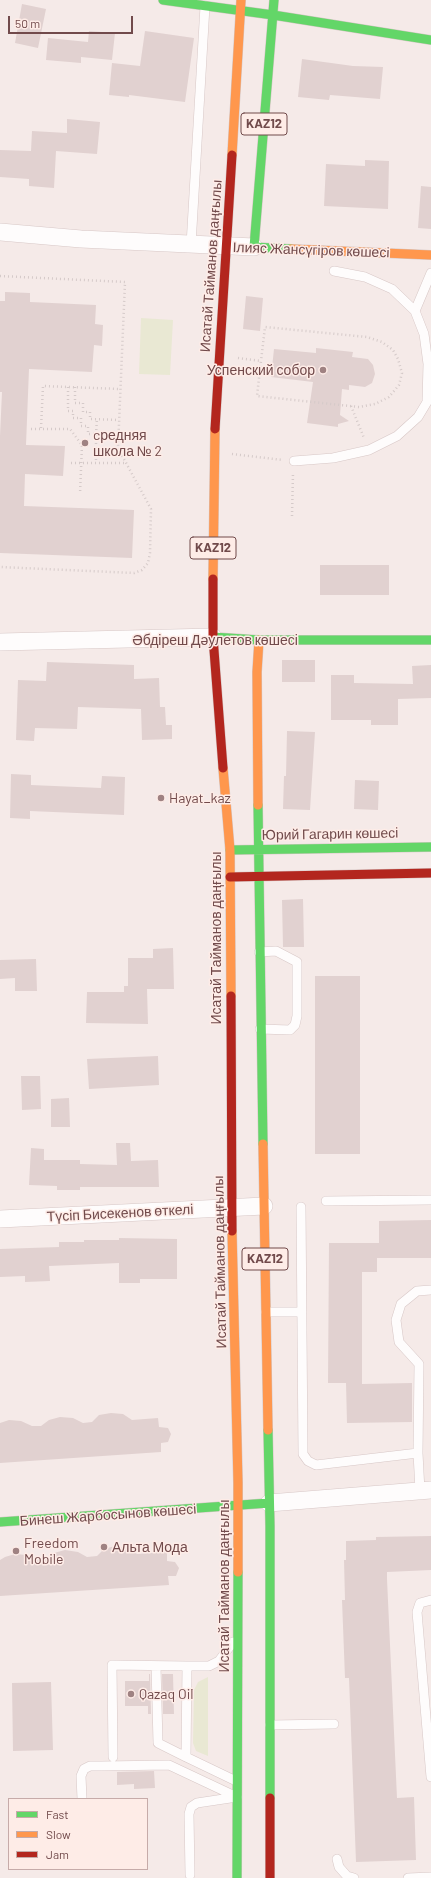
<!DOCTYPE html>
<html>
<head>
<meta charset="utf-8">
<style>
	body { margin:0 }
	#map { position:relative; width:431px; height:1878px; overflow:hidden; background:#f5eae8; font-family:Barlow,sans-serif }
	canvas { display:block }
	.legend { position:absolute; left:8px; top:1798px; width:140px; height:72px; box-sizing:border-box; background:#feece7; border:1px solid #c6aba9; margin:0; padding:5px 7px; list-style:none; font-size:12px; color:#714a4b }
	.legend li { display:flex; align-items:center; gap:8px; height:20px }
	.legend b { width:20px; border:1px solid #c6aba9 }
	.scale { position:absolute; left:8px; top:16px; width:125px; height:18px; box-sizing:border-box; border:2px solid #714a4b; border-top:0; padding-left:5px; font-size:12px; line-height:14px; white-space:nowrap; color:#714a4b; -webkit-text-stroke:3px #feece7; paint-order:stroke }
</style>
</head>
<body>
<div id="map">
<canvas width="431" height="1878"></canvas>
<ul class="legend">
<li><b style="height:5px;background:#63d668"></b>Fast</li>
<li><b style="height:5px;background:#ff974d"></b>Slow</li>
<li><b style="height:5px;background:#b3261e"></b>Jam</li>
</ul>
<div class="scale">50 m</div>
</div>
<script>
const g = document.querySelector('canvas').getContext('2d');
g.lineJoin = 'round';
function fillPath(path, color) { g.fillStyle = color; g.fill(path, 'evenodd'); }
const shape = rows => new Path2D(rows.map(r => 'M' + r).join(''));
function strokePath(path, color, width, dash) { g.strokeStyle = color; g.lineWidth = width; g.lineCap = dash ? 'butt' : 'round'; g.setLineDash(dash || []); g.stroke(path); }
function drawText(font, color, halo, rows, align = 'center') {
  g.font = font + ' Barlow,sans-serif'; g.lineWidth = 3; g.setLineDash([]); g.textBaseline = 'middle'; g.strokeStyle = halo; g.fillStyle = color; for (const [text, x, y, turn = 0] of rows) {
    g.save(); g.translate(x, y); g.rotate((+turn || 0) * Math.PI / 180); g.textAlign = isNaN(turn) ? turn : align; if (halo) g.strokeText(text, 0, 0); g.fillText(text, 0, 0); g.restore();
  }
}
const green = shape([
	[141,318,173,320,170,375,139,374],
	[208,1677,208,1756,196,1751,193,1743,194,1690,198,1682]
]);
const building = shape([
	[22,4,46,9,38,48,15,43],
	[89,31,115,33,112,60,81,57,81,63,46,60,48,38,88,42],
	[145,31,194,38,185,102,129,95,129,97,109,95,112,63,140,66],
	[302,59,353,66,383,67,380,99,330,95,329,100,298,97],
	[67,119,100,122,97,154,56,151,54,188,29,186,29,179,0,177,0,150,31,151,32,131,67,133],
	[365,160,389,161,388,209,324,206,326,164,365,166],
	[421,186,431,187,431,229,418,228],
	[5,292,30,293,30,302,96,305,95,324,103,325,102,346,94,345,92,372,29,369,26,445,65,446,63,476,25,474,24,506,134,510,132,558,0,553,0,436,2,392,0,392,0,301,5,301],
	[246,296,263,298,260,331,243,329],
	[316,348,353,352,352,357,368,359,373,365,375,374,372,383,365,387,349,385,349,390,342,389,340,415,349,421,338,424,338,427,307,423,313,382,271,377,274,349,316,353],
	[320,565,389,565,389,595,320,595],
	[282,660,315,660,315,682,282,682],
	[47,662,134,665,134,679,159,678,160,707,165,707,166,725,172,725,172,739,142,740,141,709,78,707,77,729,35,728,34,741,16,740,18,680,46,681],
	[431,665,431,698,398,699,398,725,371,725,371,720,331,720,331,675,354,675,354,683,413,684,412,666],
	[287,731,315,732,310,810,283,809,284,776,286,776],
	[11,774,31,775,31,785,101,788,102,776,125,777,124,815,30,811,30,819,10,818],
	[355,780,379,781,378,810,354,809],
	[303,899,304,947,283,947,282,900],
	[173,948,174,989,147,989,148,1024,86,1023,87,992,124,992,124,986,128,986,128,958,153,958,153,949],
	[36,959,37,991,15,991,15,978,0,979,0,960],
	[315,976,360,976,360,1154,315,1154],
	[158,1056,159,1085,89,1089,87,1059],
	[21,1076,40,1076,41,1109,22,1110],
	[69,1098,70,1127,51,1127,51,1099],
	[116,1143,130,1143,131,1161,158,1160,159,1187,80,1187,80,1190,57,1190,57,1186,29,1185,31,1148,44,1149,44,1160,80,1160,80,1164,117,1165],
	[431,1220,431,1258,377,1258,377,1272,362,1272,362,1384,412,1383,412,1422,347,1423,346,1383,328,1383,329,1243,379,1243,379,1221],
	[119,1238,177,1239,177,1279,140,1279,140,1283,119,1283,119,1263,49,1266,50,1281,25,1282,25,1276,0,1277,0,1249,59,1247,59,1242,84,1242,84,1240,119,1240],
	[111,1413,123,1414,132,1420,158,1418,159,1427,168,1428,171,1434,168,1442,161,1443,161,1452,0,1463,0,1423,9,1420,21,1421,32,1426,41,1426,49,1420,60,1417,73,1418,83,1423,92,1422,99,1415],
	[431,1536,431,1570,387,1572,387,1579,397,1798,414,1797,416,1860,356,1862,349,1678,345,1678,342,1600,345,1600,344,1560,346,1560,346,1541,376,1540,376,1537],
	[115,1546,128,1548,137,1554,167,1552,167,1561,175,1562,179,1568,176,1576,168,1576,169,1585,0,1596,0,1560,5,1557,15,1554,27,1555,35,1560,46,1559,54,1553,65,1550,78,1552,87,1557,97,1556,104,1549],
	[149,1674,150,1674,151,1714,148,1714,148,1706,125,1706,125,1681,149,1681],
	[162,1674,173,1674,174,1714,163,1714],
	[51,1682,53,1750,13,1751,12,1683],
	[154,1771,155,1788,134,1789,134,1784,117,1785,117,1772]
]);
const path = shape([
	[0,276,125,282,118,448,151,509,150,553,148,563,142,570,134,573,0,567],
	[238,358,261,361,257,396,359,407,375,404,389,397,399,385,402,373,398,359,393,350,382,342,367,337,265,327,261,361],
	[68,387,68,411,73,411,73,418,81,418,81,426,88,426,88,434,96,434,96,463],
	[75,387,75,403,83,403,83,412,90,412,90,419,119,420],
	[351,406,364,438],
	[41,428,43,386,120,389],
	[31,429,70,429,82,445,80,494],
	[96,434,97,419],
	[232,454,283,460],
	[71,463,126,463],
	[292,516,293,473]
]);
const lane = shape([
	[191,245,205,6],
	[334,271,365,277,392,289,415,311],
	[294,461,333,458,369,450,397,436,418,417,427,402,428,364,424,334,415,311,431,273],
	[259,952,276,951,297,962,297,1016,295,1025,290,1030,260,1029],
	[326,1201,431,1200],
	[301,1207,303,1454,308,1461,316,1465,418,1453],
	[266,1312,302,1312],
	[420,1491,418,1453,419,1364,399,1342,396,1320,401,1304,417,1291,431,1290],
	[431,1600,420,1603,417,1612,431,1777],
	[233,1642,219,1661,209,1666,187,1666,186,1757,236,1781],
	[156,1666,158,1743,186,1757],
	[270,1725,334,1724],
	[113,1757,112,1665,187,1666],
	[82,1799,81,1776,84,1769,90,1766,101,1766,169,1765,237,1797],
	[337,1859,339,1867,347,1876,354,1878],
	[190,1875,189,1814,191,1807,197,1803,237,1797],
	[408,1878,431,1877]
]);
const street = shape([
	[0,232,81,239,254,247],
	[0,642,213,637],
	[0,1219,264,1206],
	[269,1503,431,1490]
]);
const fast = shape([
	[163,0,273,15,431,40],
	[274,0,254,247,291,249],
	[213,637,259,640,431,640],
	[258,805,263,1144],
	[230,850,431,847],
	[268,1430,270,1526,270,1798],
	[0,1522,269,1503],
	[237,1878,238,1572]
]);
const slow = shape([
	[232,155,241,0],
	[291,249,431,255],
	[213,579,215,429],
	[223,768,230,850,231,996],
	[258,805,257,672,259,640],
	[263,1144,268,1430],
	[232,1231,238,1483,238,1572]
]);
const jam = shape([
	[215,429,232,155],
	[213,579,213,637,223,768],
	[230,877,431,873],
	[231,996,232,1231],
	[270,1798,270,1878]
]);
const markers = [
	[323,370,4,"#9f8282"],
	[85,443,4,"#9f8282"],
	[161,798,4,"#9f8282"],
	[104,1547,4,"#9f8282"],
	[16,1551,4,"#9f8282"],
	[131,1694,4,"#9f8282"]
];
const shields = [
	[264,124,46],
	[213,548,46],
	[265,1259,46]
];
const shieldNames = [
	["KAZ12",264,124],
	["KAZ12",213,548],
	["KAZ12",265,1259]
];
const streetNames = [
	["Ілияс Жансүгіров көшесі",311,250,2],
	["Исатай Тайманов даңғылы",211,266,-86],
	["Әбдіреш Дәулетов көшесі",215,640],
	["Юрий Гагарин көшесі",330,834,-1],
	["Исатай Тайманов даңғылы",216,938,-90],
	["Түсіп Бисекенов өткелі",120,1213,-3],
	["Исатай Тайманов даңғылы",220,1262,-91],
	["Бинеш Жарбосынов көшесі",108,1515,-4],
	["Исатай Тайманов даңғылы",224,1586,-90]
];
const poiNames = [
	["Успенский собор",315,370,"right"],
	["cредняя",93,435],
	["школа № 2",93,451],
	["Hayat_kaz",169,798],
	["Freedom",24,1543],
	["Mobile",24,1559],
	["Альта Мода",112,1547],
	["Qazaq Oil",139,1694]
];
fillPath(green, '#e9e8d3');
fillPath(building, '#e1d1d0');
strokePath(lane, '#d7c7c6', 10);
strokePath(street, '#d7c7c6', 18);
strokePath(fast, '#d5c6c4', 10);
strokePath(slow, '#d5c6c4', 10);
strokePath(jam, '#d5c6c4', 10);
strokePath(path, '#d5cac9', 2.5, [1, 3]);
strokePath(lane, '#fefcfc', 9);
strokePath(street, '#fefcfc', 17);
strokePath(fast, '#63d668', 9);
strokePath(slow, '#ff974d', 9);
strokePath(jam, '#b3261e', 9);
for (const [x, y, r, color] of markers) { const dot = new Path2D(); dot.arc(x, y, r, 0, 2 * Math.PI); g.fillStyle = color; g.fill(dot); strokePath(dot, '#feece7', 1.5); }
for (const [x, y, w] of shields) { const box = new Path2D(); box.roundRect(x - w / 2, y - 11, w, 22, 3); g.fillStyle = '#feece7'; g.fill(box); strokePath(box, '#714a4b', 1); }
drawText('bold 13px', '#714a4b', null, shieldNames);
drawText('14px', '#714a4b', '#feece7', streetNames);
drawText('14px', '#714a4b', '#feece7', poiNames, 'left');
</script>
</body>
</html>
